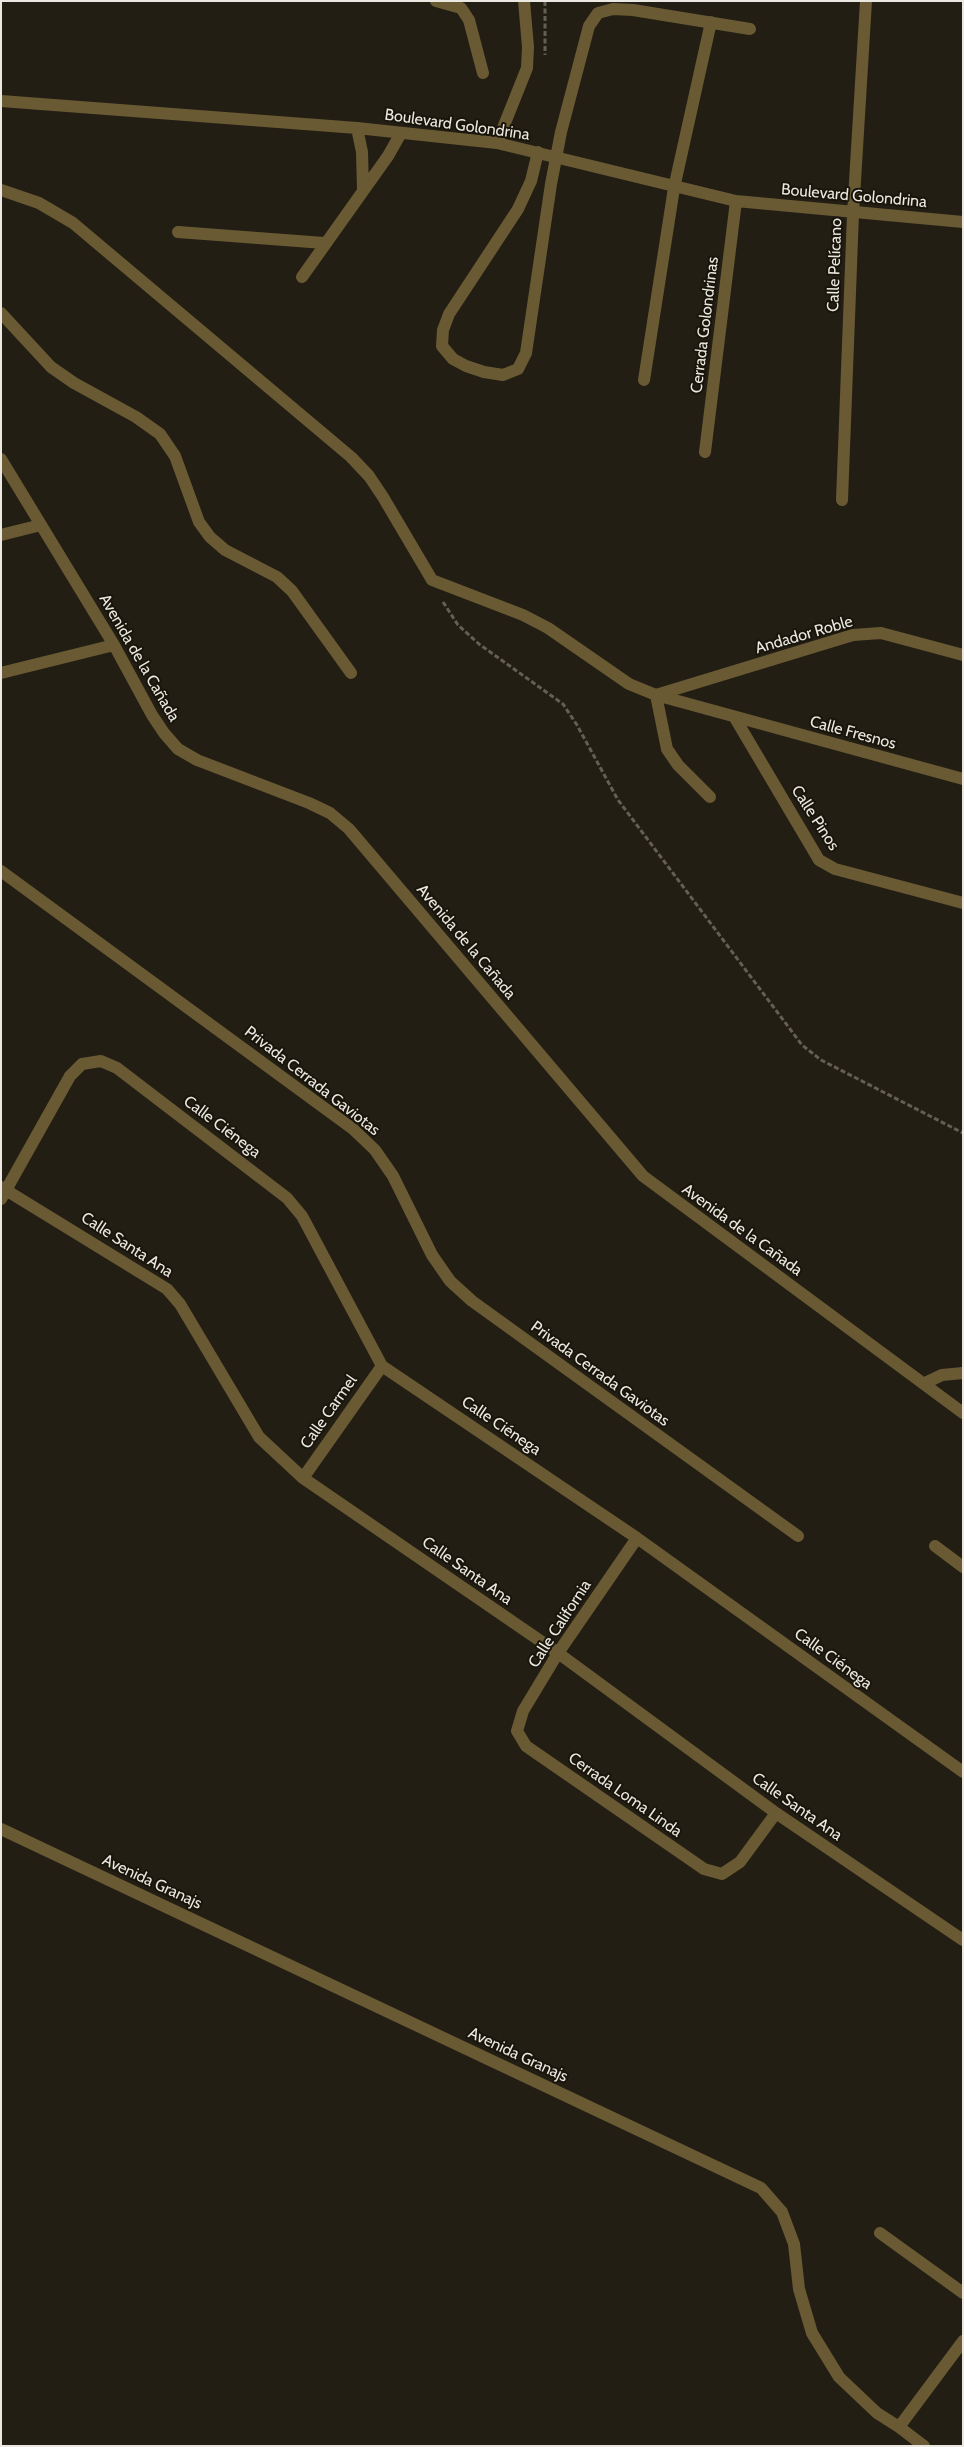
<!DOCTYPE html>
<html>
<head>
<meta charset="utf-8">
<style>
	body { margin:0 }
	#map { position:relative; width:964px; height:2447px; overflow:hidden; background:#231e14; font-family:Cabin,sans-serif }
	canvas { display:block }
	.frame { position:absolute; inset:0; border:2px solid #ebe8e1; pointer-events:none }
</style>
</head>
<body>
<div id="map">
<canvas width="964" height="2447"></canvas>
<div class="frame"></div>
</div>
<script>
const g = document.querySelector('canvas').getContext('2d');
g.lineJoin = 'round';
const shape = rows => new Path2D(rows.map(r => 'M' + r).join(''));
function strokePath(path, color, width, dash) { g.strokeStyle = color; g.lineWidth = width; g.lineCap = dash ? 'butt' : 'round'; g.setLineDash(dash || []); g.stroke(path); }
function drawText(font, color, halo, rows, align = 'center') {
  g.font = font + ' Cabin,sans-serif'; g.lineWidth = 4; g.setLineDash([]); g.textBaseline = 'middle'; g.strokeStyle = halo; g.fillStyle = color; for (const [text, x, y, turn = 0] of rows) {
    g.save(); g.translate(x, y); g.rotate((+turn || 0) * Math.PI / 180); g.textAlign = isNaN(turn) ? turn : align; if (halo) g.strokeText(text, 0, 0); g.fillText(text, 0, 0); g.restore();
  }
}
const path = shape([
	[545,1,545,55],
	[443,602,458,625,479,644,563,704,577,725,618,800,802,1045,821,1060,963,1133]
]);
const pedestrian = shape([
	[656,695,853,635,881,633,963,655]
]);
const minor = shape([
	[436,1,461,8,469,20,483,73],
	[1,101,357,128,497,143,736,201,963,222],
	[357,128,362,152,363,189],
	[497,143,527,68,528,47,524,1],
	[538,152,531,181,518,209,449,314,443,330,442,346,453,359,466,366,484,372,503,375,518,369,526,353,551,184,561,132,589,26,598,13,613,9,633,10,750,29],
	[1,190,39,203,73,223,351,457,369,476,383,497,432,580,523,615,548,628,629,684,656,695,963,779],
	[178,232,324,243],
	[302,277,388,156,401,133],
	[1,313,51,367,74,383,136,417,160,434,175,456,199,522,210,537,225,550,277,577,292,591,351,673],
	[644,380,674,188,711,22],
	[705,452,736,201],
	[1,459,114,645,152,715,164,733,178,749,197,760,309,803,330,813,349,829,643,1176,963,1413],
	[842,500,853,214,866,1],
	[1,535,41,525],
	[1,673,114,645],
	[656,695,667,749,678,765,710,797],
	[735,718,819,860,835,869,963,903],
	[1,871,353,1129,375,1150,393,1176,432,1255,450,1281,472,1301,798,1536],
	[1,1187,167,1289,180,1304,259,1437,303,1478,558,1653,776,1813,963,1940],
	[1,1199,70,1076,82,1064,101,1061,117,1068,287,1198,302,1216,382,1366,637,1538,963,1772],
	[925,1383,942,1375,963,1373],
	[303,1478,382,1366],
	[637,1538,558,1653,523,1711,517,1731,526,1746,704,1869,722,1874,740,1862,776,1813],
	[935,1546,963,1567],
	[1,1829,761,2188,782,2212,794,2244,799,2289,812,2333,839,2377,877,2413,899,2427],
	[880,2233,963,2293],
	[924,2446,899,2427,963,2341]
]);
const streetNames = [
	["Boulevard Golondrina",457,125,8],
	["Boulevard Golondrina",854,196,5],
	["Calle Pelícano",835,265,-88],
	["Cerrada Golondrinas",705,325,-83],
	["Andador Roble",804,635,-16],
	["Avenida de la Cañada",139,658,60],
	["Calle Fresnos",853,733,15],
	["Calle Pinos",815,818,57],
	["Avenida de la Cañada",466,942,50],
	["Privada Cerrada Gaviotas",312,1081,38],
	["Calle Ciénega",222,1127,37],
	["Avenida de la Cañada",742,1230,36],
	["Calle Santa Ana",127,1245,33],
	["Privada Cerrada Gaviotas",600,1374,36],
	["Calle Carmel",329,1412,-55],
	["Calle Ciénega",501,1426,34],
	["Calle Santa Ana",467,1571,35],
	["Calle California",560,1624,-57],
	["Calle Ciénega",833,1659,36],
	["Cerrada Loma Linda",625,1795,35],
	["Calle Santa Ana",797,1807,35],
	["Avenida Granajs",152,1882,25],
	["Avenida Granajs",518,2055,25]
];
strokePath(path, '#645f56', 3, [5, 2.5]);
strokePath(pedestrian, '#695a34', 12);
strokePath(minor, '#695a34', 12);
drawText('16px', '#ebe8e1', '#19150b', streetNames);
</script>
</body>
</html>
